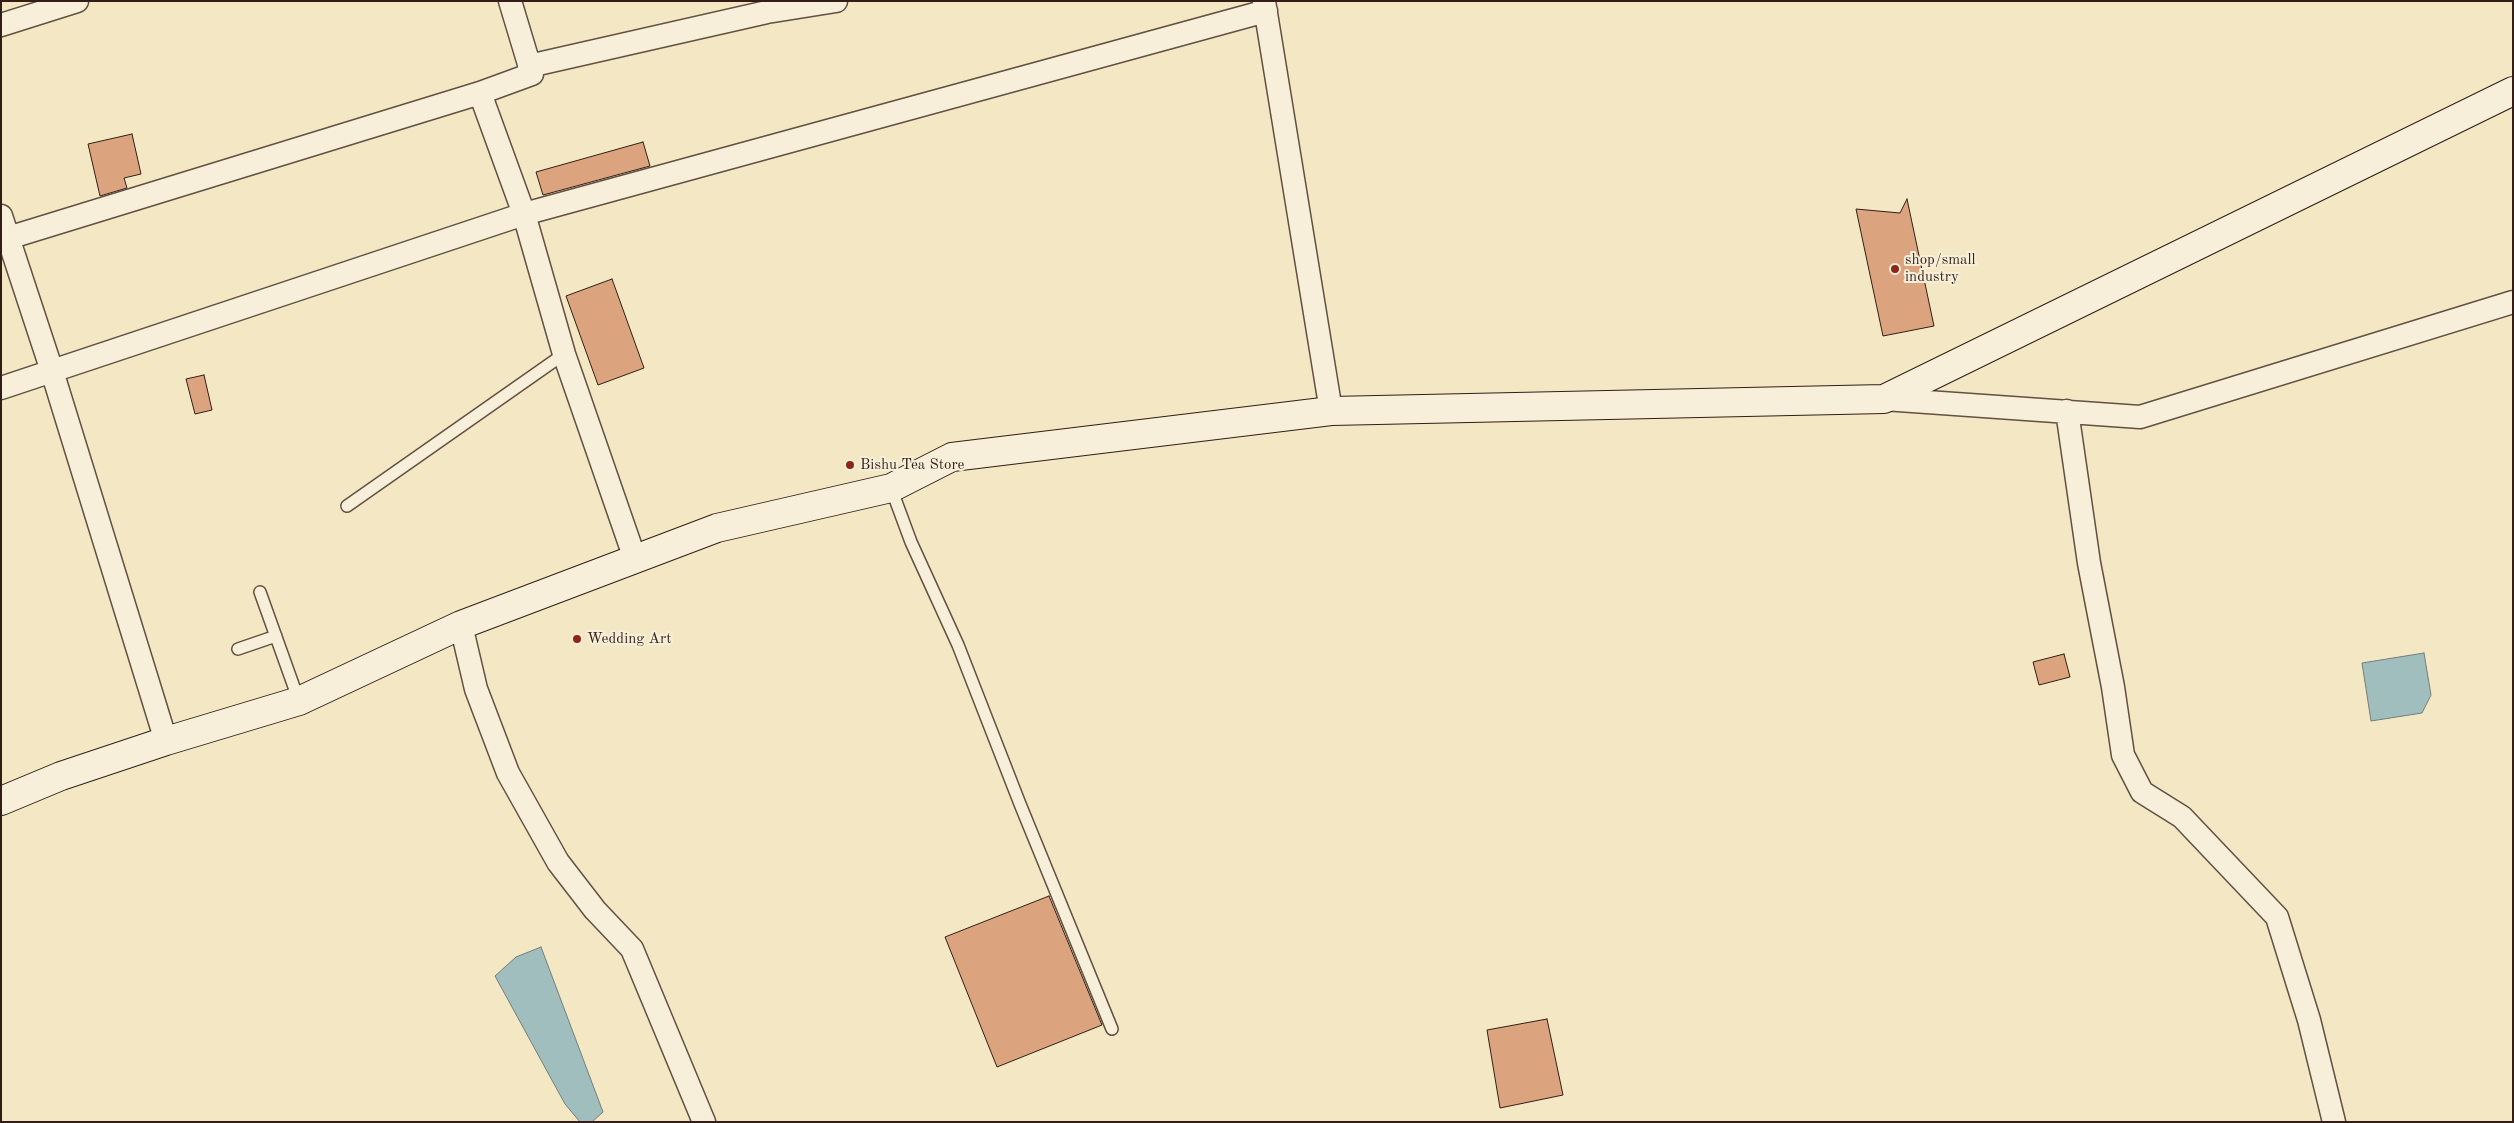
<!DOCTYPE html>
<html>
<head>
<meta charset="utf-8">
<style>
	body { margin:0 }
	#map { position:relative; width:2514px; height:1123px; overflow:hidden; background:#f3e7c4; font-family:"Old Standard TT",serif }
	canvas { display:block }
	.frame { position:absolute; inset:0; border:2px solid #321e16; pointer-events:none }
</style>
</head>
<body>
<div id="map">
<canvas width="2514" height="1123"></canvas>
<div class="frame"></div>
</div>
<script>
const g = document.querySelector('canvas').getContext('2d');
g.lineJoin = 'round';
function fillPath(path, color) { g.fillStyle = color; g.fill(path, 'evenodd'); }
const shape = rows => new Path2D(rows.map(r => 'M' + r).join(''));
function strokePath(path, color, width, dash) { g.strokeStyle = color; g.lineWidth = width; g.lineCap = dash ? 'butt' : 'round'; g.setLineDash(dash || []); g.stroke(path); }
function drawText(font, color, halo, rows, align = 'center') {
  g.font = font + ' "Old Standard TT",serif'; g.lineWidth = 4; g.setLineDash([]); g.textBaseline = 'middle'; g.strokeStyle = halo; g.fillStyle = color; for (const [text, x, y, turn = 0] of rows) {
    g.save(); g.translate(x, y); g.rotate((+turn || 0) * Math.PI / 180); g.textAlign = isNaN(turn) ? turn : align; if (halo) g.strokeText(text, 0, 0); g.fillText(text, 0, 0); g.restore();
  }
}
const water = shape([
	[2424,653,2431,695,2422,713,2371,721,2362,663,2424,653],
	[541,947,603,1112,592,1122,580,1122,565,1104,495,976,516,957,541,947]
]);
const building = shape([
	[132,134,141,174,124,178,127,188,100,196,88,144,132,134],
	[643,142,650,166,543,195,536,172,643,142],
	[1907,199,1934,326,1883,336,1856,209,1900,213,1907,199],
	[612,279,644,368,598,385,566,296,612,279],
	[204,375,212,410,195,414,186,379,204,375],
	[2064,654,2070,677,2039,685,2033,662,2064,654],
	[1049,896,1102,1025,997,1067,945,937,1049,896],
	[1547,1019,1563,1095,1500,1108,1487,1030,1547,1019]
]);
const lane = shape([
	[891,488,911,542,958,645,1020,804,1112,1029],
	[347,506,564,354],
	[260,592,299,701],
	[238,649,276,636]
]);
const street = shape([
	[1264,1,1331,411],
	[1,25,77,1],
	[529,66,767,12,836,1],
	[480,93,524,214,564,354,635,559],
	[1,216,52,371,166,741],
	[8,238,480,93,532,74,510,1],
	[1,388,524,214,1266,11],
	[1884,399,2140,417,2513,302],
	[2067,411,2089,563,2113,687,2123,755,2142,792,2182,817,2277,917,2309,1020,2334,1122],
	[461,625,476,689,508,773,558,862,595,910,632,949,704,1122]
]);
const secondary = shape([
	[1,801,61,776,166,741,299,701,461,625,717,528,891,488,952,457,1331,411,1884,399,2513,91]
]);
const markers = [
	[1895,269,5,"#8f2418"],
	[850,465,5,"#8f2418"],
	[577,639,5,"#8f2418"]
];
const poiNames = [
	["shop/small",1905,260],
	["industry",1905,277],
	["Bishu Tea Store",860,465],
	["Wedding Art",587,639]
];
fillPath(water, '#9fbebd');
strokePath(water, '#737e7a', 1);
fillPath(building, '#dba47e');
strokePath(building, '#321e16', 1);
strokePath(lane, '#625042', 14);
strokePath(street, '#625042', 25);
strokePath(secondary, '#321e16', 30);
strokePath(lane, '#f7efd9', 11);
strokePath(street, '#f7efd9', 22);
strokePath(secondary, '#f7efd9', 28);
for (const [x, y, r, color] of markers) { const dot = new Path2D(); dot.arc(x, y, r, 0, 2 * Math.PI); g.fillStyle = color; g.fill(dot); strokePath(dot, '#f7efd9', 2); }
drawText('15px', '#321e16', '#f7efd9', poiNames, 'left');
</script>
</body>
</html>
